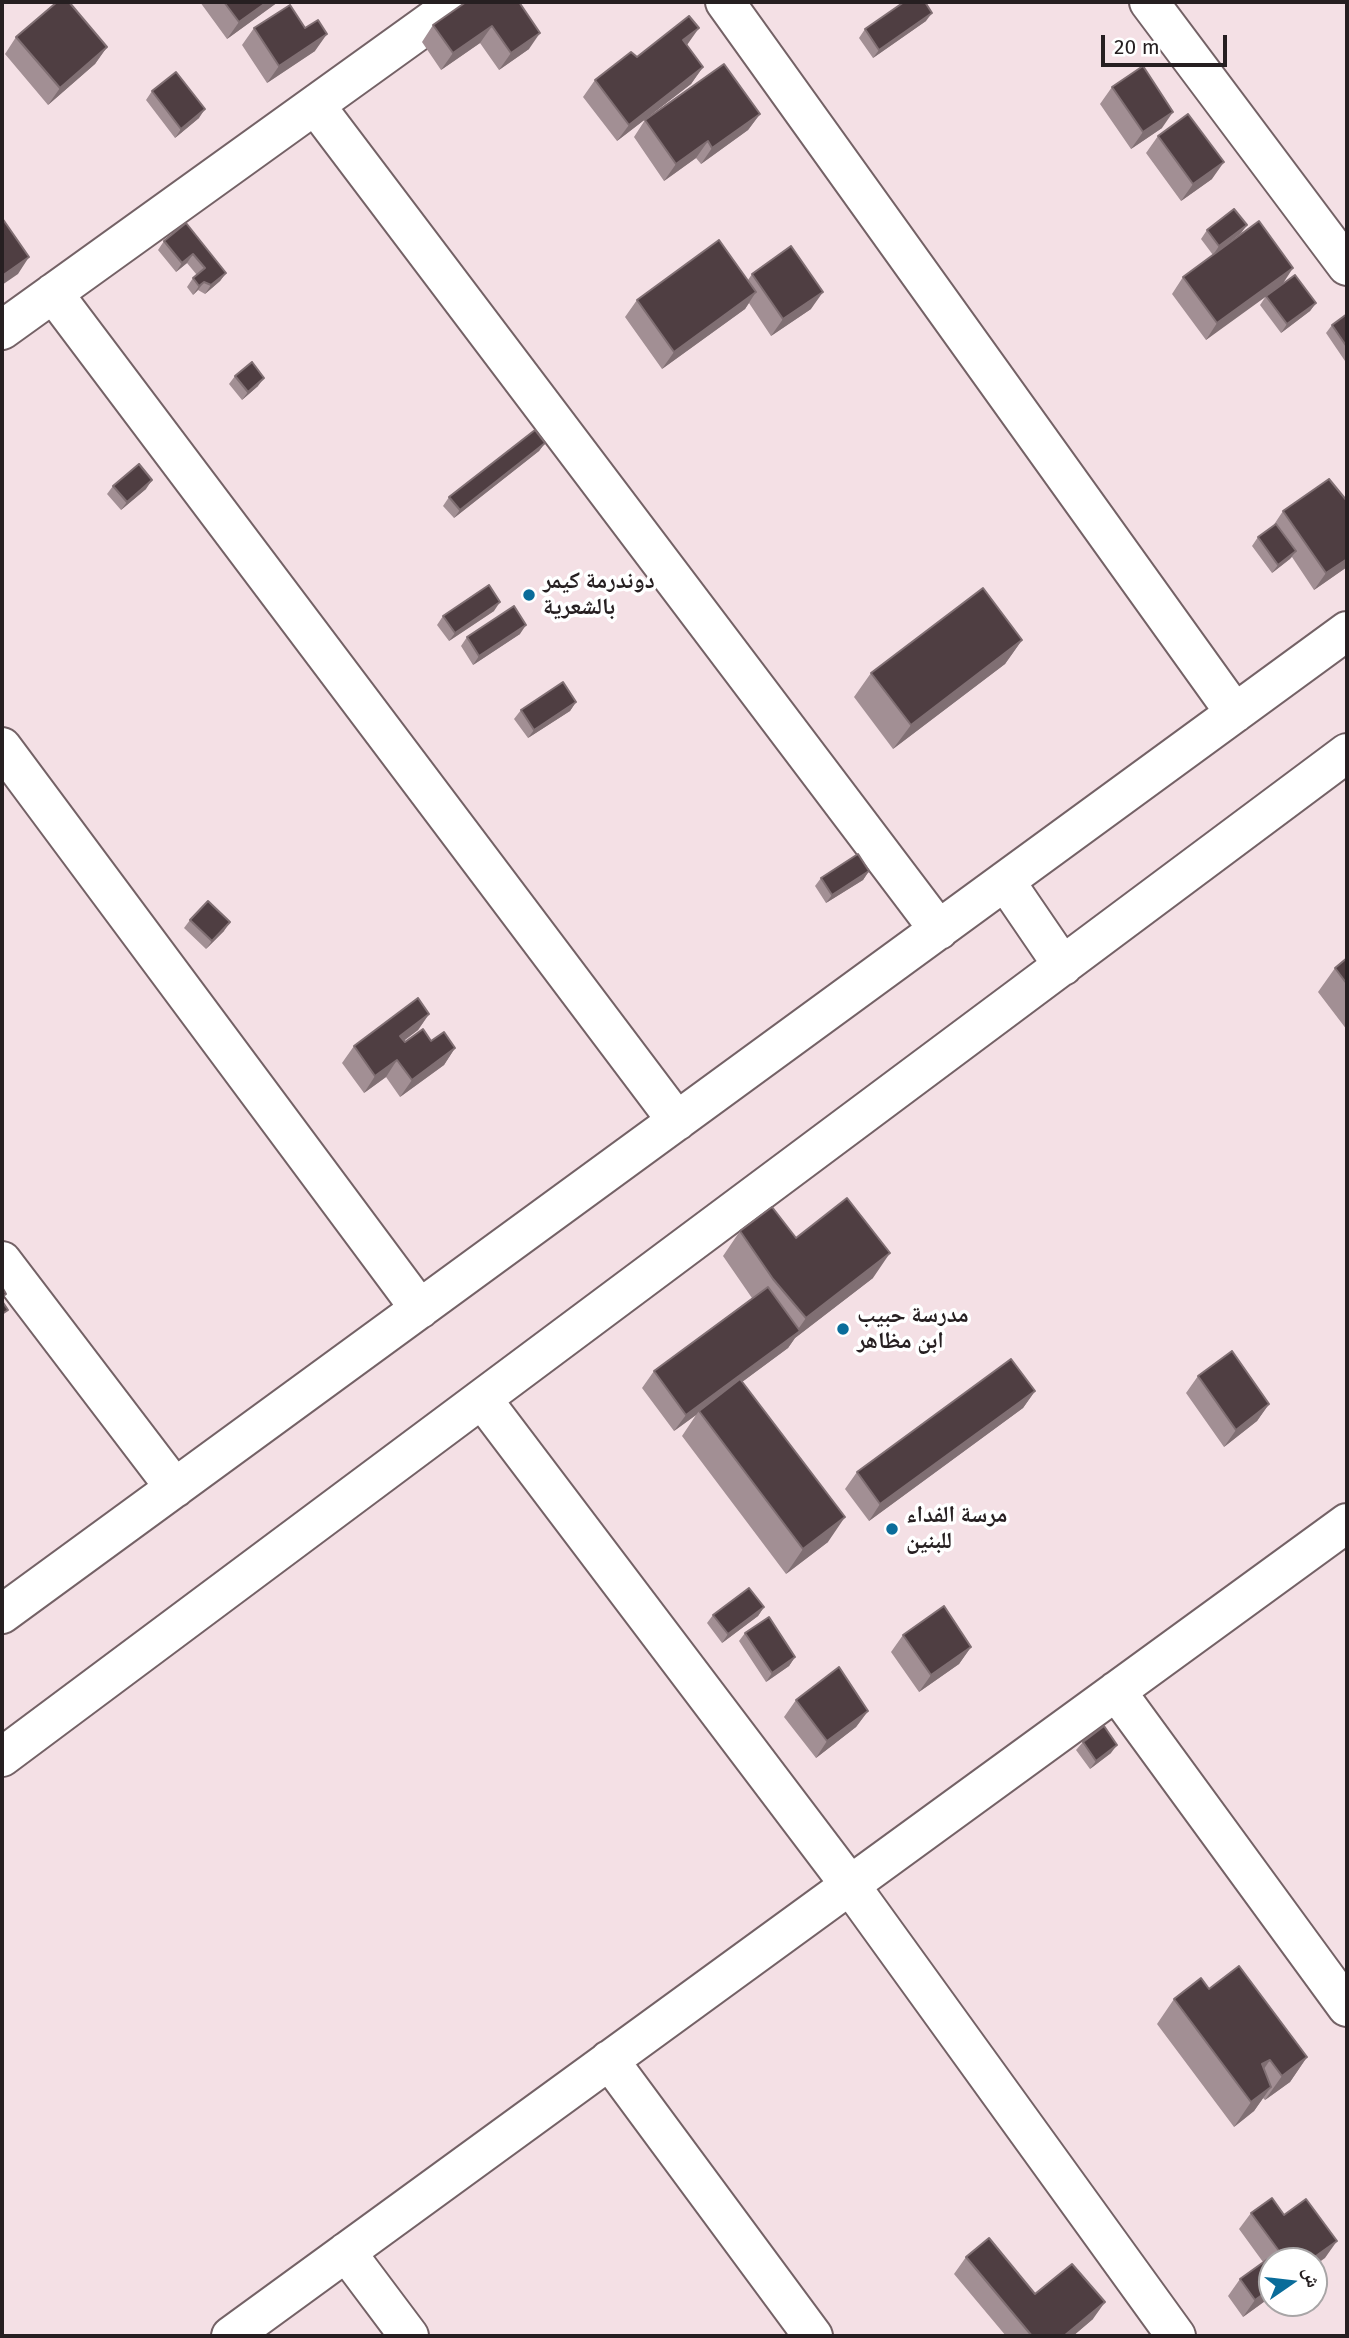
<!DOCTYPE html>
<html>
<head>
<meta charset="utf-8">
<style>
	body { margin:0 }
	#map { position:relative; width:1349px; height:2338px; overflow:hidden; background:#f4e0e5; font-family:"Fira Sans","Noto Naskh Arabic",sans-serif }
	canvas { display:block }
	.frame { position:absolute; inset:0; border:4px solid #261f21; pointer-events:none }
	.north { position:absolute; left:1258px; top:2247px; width:70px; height:70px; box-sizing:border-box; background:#fff; border:2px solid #a8a5a6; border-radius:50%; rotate:76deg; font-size:19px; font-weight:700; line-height:28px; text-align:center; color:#261f21 }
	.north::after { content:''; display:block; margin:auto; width:24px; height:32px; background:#0a6c9a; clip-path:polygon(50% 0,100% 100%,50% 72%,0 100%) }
	.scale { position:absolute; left:1101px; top:35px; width:126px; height:32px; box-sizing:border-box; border:4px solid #261f21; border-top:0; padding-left:9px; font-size:21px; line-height:24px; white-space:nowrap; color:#261f21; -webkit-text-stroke:5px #fff; paint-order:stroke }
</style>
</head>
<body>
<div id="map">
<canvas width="1349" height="2338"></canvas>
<div class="frame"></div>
<div class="north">ش</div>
<div class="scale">20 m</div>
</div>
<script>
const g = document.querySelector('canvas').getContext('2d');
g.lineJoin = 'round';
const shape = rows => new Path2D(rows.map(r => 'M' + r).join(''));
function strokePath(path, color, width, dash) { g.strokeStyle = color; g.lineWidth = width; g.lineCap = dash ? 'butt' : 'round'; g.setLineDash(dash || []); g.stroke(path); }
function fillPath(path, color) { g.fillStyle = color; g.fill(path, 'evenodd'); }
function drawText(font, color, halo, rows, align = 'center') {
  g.font = font + ' "Fira Sans","Noto Naskh Arabic",sans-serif'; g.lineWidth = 7; g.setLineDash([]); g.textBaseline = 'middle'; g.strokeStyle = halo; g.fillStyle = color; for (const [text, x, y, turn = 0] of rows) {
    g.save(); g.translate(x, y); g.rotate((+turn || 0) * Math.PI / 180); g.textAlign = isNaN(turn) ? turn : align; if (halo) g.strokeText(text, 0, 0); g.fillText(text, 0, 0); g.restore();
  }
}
const minor = shape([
	[725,2,1235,713],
	[1149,2,1347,266],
	[315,105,939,930],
	[53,293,677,1121],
	[2,330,458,2],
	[2,747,420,1309],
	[1005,881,1063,966],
	[2,1261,175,1488],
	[482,1399,850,1885,1176,2336],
	[2,1614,1347,631],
	[1116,1691,1347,2007],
	[2,1757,1347,753],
	[609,2060,813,2336],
	[346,2252,409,2336],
	[231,2336,1347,1523]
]);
const wall = shape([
	[200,2,278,2,227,39],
	[466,2,529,49,499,70,480,43,441,70,422,42,433,25],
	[926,21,873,58,859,38,865,29],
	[254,28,305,28,315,51,267,83,242,45],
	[16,37,107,47,95,64,48,105,5,54],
	[687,45,703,67,691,84,617,141,583,97,595,80,637,57],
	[1112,87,1162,128,1131,149,1100,104],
	[152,91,199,118,175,138,146,100],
	[760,114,748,130,701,164,696,158,664,181,634,137,645,120],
	[1158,136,1212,179,1181,201,1146,153],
	[186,223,226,273,220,281,205,294,198,290,193,295,187,287,193,278,197,275,187,263,176,272,158,250,164,241],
	[1247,225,1241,233,1213,255,1201,239,1207,230],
	[1293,268,1206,340,1172,294,1183,277],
	[752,274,811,309,771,336,749,303,745,309,662,369,625,317,637,300,748,280],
	[1266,296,1316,303,1310,311,1281,333,1260,305],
	[1347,314,1347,360,1345,361,1326,333,1332,325],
	[235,376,258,386,242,400,229,384],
	[545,443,539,451,454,518,443,506,449,497],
	[113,486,146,489,121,510,107,494],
	[1347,501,1347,567,1314,590,1292,557,1272,573,1252,546,1258,537,1273,526,1283,511],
	[494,611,449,641,437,625,443,616],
	[520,634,473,665,461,646,467,637],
	[1022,640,1005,664,893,749,854,697,871,673],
	[576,702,570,711,528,738,514,719,521,710],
	[869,871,863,880,826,903,815,886,821,878],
	[190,920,224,931,206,949,184,928],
	[1347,958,1347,1030,1318,992,1335,968],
	[429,1014,418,1030,404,1041,405,1042,431,1041,455,1048,444,1065,400,1097,386,1077,364,1093,342,1063,354,1046],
	[740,1231,796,1238,873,1278,795,1338,788,1348,742,1382,828,1542,786,1574,682,1436,696,1415,674,1431,642,1388,654,1371,752,1298,723,1256],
	[1198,1376,1269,1404,1257,1421,1224,1447,1186,1393],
	[1035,1391,1023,1408,869,1521,845,1489,857,1472],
	[764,1607,758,1616,722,1643,707,1623,713,1615],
	[745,1633,795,1657,789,1666,766,1682,739,1641],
	[903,1635,971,1647,959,1664,919,1692,891,1652],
	[796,1700,868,1711,856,1727,816,1758,784,1717],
	[1083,1742,1111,1753,1090,1769,1076,1750],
	[1209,1989,1307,2057,1290,2082,1265,2100,1263,2098,1254,2111,1234,2127,1157,2024,1174,1999],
	[1251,2213,1325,2258,1272,2261,1272,2296,1243,2317,1228,2296,1240,2279,1263,2262,1239,2229],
	[966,2257,1035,2294,1093,2319,1073,2336,1006,2336,954,2274]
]);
const shadedWall = shape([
	[267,2,278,2,227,39,239,22],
	[932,13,926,21,873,58,879,50],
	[492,26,480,43,441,70,453,53],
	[699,28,687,45,683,40],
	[540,33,529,49,499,70,511,53],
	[327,34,315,51,267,83,279,66],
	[107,47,95,64,48,105,60,88],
	[703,67,691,84,617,141,629,125],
	[205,109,199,118,175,138,181,129],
	[1173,112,1162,128,1131,149,1143,132],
	[760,114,748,130,701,164,712,148],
	[708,141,696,158,664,181,676,164],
	[1224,162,1212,179,1181,201,1193,184],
	[1247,225,1241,233,1213,255,1219,246],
	[193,254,187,263,176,272,182,263],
	[29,257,18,274,2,285,2,276],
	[1293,268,1282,285,1206,340,1217,323],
	[226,273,220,281,205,294,211,285],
	[204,282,198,290,193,295,199,286],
	[756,292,745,309,662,369,674,352],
	[823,292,811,309,771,336,783,319],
	[1316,303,1310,311,1281,333,1287,324],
	[264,378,258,386,242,400,248,392],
	[545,443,539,451,454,518,460,510],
	[152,480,146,489,121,510,127,502],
	[1296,551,1290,559,1272,573,1278,565],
	[1347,559,1347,567,1314,590,1326,573],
	[500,602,494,611,449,641,455,633],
	[526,625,520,634,473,665,479,656],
	[1022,640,1005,664,893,749,911,725],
	[576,702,570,711,528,738,534,730],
	[869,871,863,880,826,903,832,895],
	[230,922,224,931,206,949,212,941],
	[429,1014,418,1030,388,1052,400,1036],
	[455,1048,444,1065,400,1097,412,1080],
	[397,1060,386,1077,364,1093,375,1076],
	[890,1253,873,1278,795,1338,788,1348,700,1413,699,1411,696,1415,674,1431,686,1415,794,1335,806,1318],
	[1035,1391,1023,1408,869,1521,880,1504],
	[1269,1404,1257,1421,1224,1447,1236,1430],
	[845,1517,828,1542,786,1574,803,1549],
	[764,1607,758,1616,722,1643,728,1634],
	[971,1647,959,1664,919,1692,931,1675],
	[795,1657,789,1666,766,1682,772,1673],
	[868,1711,856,1727,816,1758,827,1741],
	[1117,1745,1111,1753,1090,1769,1096,1761],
	[1307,2057,1290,2082,1265,2100,1282,2076],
	[1270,2060,1253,2085,1262,2064],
	[1271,2087,1254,2111,1234,2127,1251,2102],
	[1337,2241,1325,2258,1314,2266,1314,2261,1309,2261],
	[1272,2288,1272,2296,1243,2317,1255,2300],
	[1105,2302,1093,2319,1073,2336,1064,2336]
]);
const building = shape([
	[57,2,69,2,107,47,60,88,16,37,57,2],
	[224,2,267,2,239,22,224,2],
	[466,2,519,2,540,33,511,53,492,26,453,53,433,25,466,2],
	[904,2,925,2,932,13,879,50,865,29,904,2],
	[290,5,305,28,318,20,327,34,279,66,254,28,290,5],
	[689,16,699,28,683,40,703,67,629,125,595,80,631,52,637,57,689,16],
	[724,64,760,114,712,148,708,141,676,164,645,120,724,64],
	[1143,66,1173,112,1143,132,1112,87,1143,66],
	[176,72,205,109,181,129,152,91,176,72],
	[1188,114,1224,162,1193,184,1158,136,1188,114],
	[1234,209,1247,225,1219,246,1207,230,1234,209],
	[2,218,29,257,2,276,2,218],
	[1259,221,1293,268,1217,323,1183,277,1259,221],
	[186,223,226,273,211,285,204,282,199,286,193,278,205,268,193,254,182,263,164,241,186,223],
	[719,240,756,292,674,352,637,300,719,240],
	[791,246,823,292,783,319,752,274,791,246],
	[1295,275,1316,303,1287,324,1266,296,1295,275],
	[1347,314,1347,347,1332,325,1347,314],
	[252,362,264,378,248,392,235,376,252,362],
	[535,430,545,443,460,510,449,497,535,430],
	[139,464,152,480,127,502,113,486,139,464],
	[1329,479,1347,501,1347,559,1326,573,1283,511,1329,479],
	[1276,524,1296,551,1278,565,1258,537,1276,524],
	[489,585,500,602,455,633,443,616,489,585],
	[983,588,1022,640,911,725,871,673,983,588],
	[514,606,526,625,479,656,467,637,514,606],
	[563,682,576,702,534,730,521,710,563,682],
	[858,854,869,871,832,895,821,878,858,854],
	[208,901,230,922,212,941,190,920,208,901],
	[1347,958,1347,984,1335,968,1347,958],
	[418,998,429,1014,400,1036,405,1042,423,1029,431,1041,444,1032,455,1048,412,1080,397,1060,375,1076,354,1046,418,998],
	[847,1198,890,1253,806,1318,773,1279,740,1231,772,1207,796,1238,847,1198],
	[2,1287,6,1294,2,1297,2,1287],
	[768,1287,800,1331,686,1415,654,1371,768,1287],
	[2,1301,8,1310,2,1314,2,1301],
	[1232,1351,1269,1404,1236,1430,1198,1376,1232,1351],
	[1011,1359,1035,1391,880,1504,857,1472,1011,1359],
	[740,1379,845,1517,803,1549,699,1411,740,1379],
	[749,1588,764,1607,728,1634,713,1615,749,1588],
	[944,1606,971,1647,931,1675,903,1635,944,1606],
	[769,1617,795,1657,772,1673,745,1633,769,1617],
	[839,1667,868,1711,827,1741,796,1700,839,1667],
	[1104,1726,1117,1745,1096,1761,1083,1742,1104,1726],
	[1239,1966,1307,2057,1282,2076,1270,2060,1262,2064,1271,2087,1251,2102,1174,1999,1201,1978,1209,1989,1239,1966],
	[1272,2198,1284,2215,1306,2199,1337,2241,1309,2261,1272,2261,1272,2288,1255,2300,1240,2279,1279,2251,1251,2213,1272,2198],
	[989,2238,1035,2294,1072,2264,1105,2302,1064,2336,1032,2336,966,2257,989,2238]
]);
const markers = [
	[529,595,7,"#0a6c9a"],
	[843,1329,7,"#0a6c9a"],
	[892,1529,7,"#0a6c9a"]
];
const poiNames = [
	["دوندرمة كيمر",543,582],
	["بالشعرية",543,608],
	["مدرسة حبيب",857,1316],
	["ابن مظاهر",857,1342],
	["مرسة الفداء",906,1516],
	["للبنين",906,1542]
];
strokePath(minor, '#746266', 42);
strokePath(minor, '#fff', 38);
fillPath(wall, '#a28f94');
fillPath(shadedWall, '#806f73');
fillPath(building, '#4f3e42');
strokePath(building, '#806f73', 2);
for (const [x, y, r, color] of markers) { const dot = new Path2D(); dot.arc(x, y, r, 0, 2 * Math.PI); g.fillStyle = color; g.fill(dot); strokePath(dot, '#fff', 2.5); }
drawText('bold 23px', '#261f21', '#fff', poiNames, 'left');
</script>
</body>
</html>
